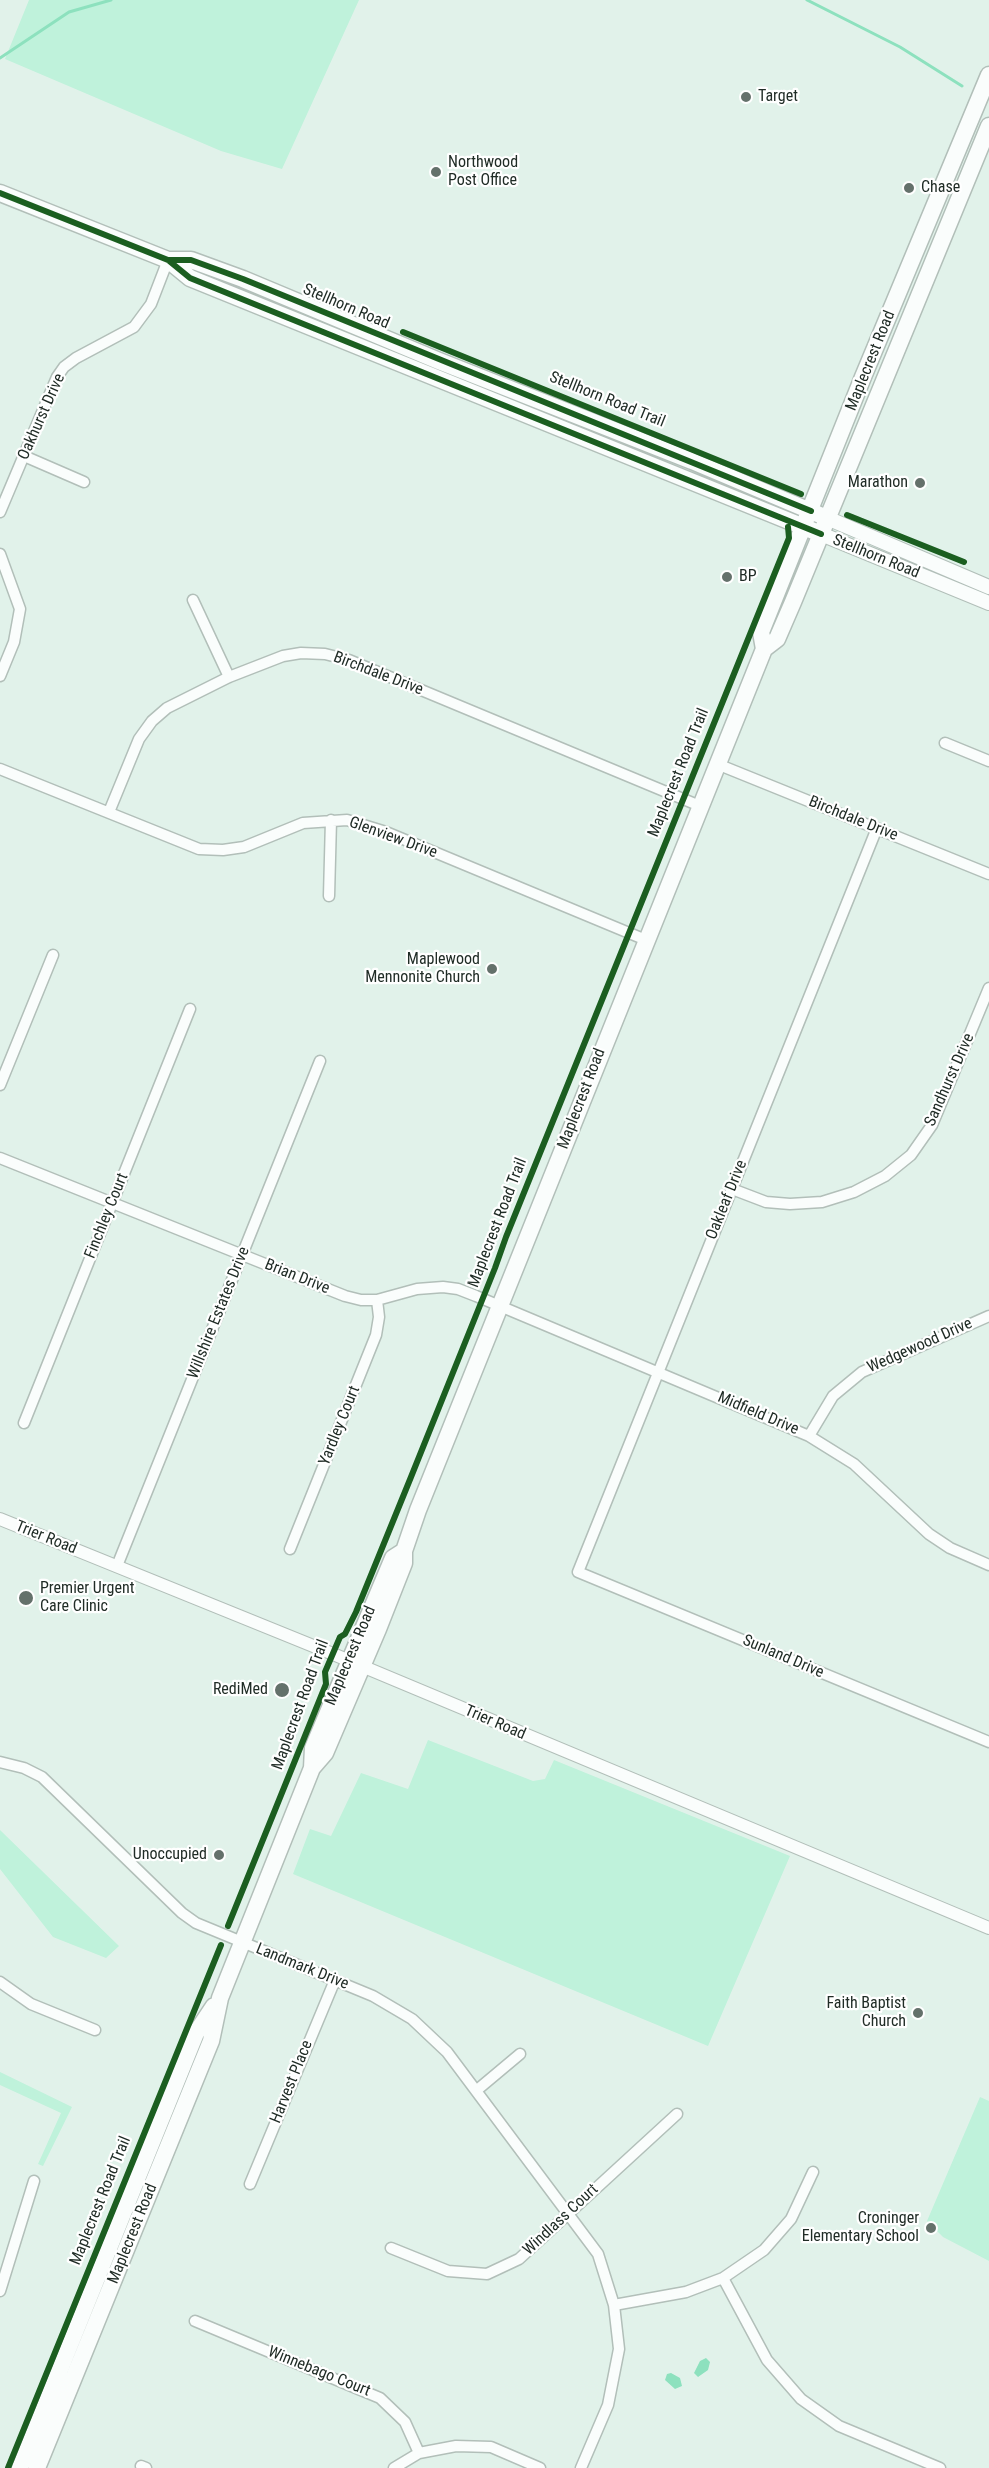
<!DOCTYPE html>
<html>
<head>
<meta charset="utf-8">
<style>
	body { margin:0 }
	canvas { display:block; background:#e1f2ea }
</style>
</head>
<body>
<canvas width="989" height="2468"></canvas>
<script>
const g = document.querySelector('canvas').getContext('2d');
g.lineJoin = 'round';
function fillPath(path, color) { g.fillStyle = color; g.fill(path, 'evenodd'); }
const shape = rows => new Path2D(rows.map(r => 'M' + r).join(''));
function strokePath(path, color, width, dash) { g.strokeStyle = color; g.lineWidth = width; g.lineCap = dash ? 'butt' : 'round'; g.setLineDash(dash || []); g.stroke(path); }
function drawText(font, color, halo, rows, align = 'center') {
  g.font = font + ' "Roboto Condensed",sans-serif'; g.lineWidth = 4.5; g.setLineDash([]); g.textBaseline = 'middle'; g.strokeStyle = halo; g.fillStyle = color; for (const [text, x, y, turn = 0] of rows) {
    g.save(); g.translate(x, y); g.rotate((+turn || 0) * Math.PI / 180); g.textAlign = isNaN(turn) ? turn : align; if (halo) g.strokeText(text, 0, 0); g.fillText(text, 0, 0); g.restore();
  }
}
const green = shape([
	[29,0,359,0,282,169,221,151,5,59],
	[428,1740,533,1781,545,1779,554,1760,790,1856,708,2046,293,1874,310,1829,331,1836,361,1773,408,1789],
	[0,1830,119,1946,106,1958,53,1937,0,1869],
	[0,2072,72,2107,43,2166,38,2164,61,2113,0,2085],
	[980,2097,989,2101,989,2261,943,2237,927,2221]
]);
const water = shape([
	[706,2358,710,2362,708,2370,698,2377,694,2373,700,2361],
	[671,2373,680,2378,682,2386,675,2389,665,2380,667,2374]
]);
const stream = shape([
	[807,0,900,47,962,86],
	[0,58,69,12,111,0]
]);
const minor = shape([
	[24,456,84,482],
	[0,512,57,377,64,367,76,358,134,327,151,304,168,260],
	[0,554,20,609,14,642,0,676],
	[193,600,229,677],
	[945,743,989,761],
	[717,764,989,874],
	[0,769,199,849,223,850,244,847,303,823,347,820,386,832,646,940],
	[109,812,139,739,152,721,167,708,229,677,283,656,301,653,325,654,349,660,700,806],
	[877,828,578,1572,989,1742],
	[329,896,331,820],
	[0,1085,53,955],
	[0,1158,345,1296,361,1300,377,1300,417,1289,443,1287,458,1289,476,1296,809,1436,854,1464,929,1534,950,1548,989,1565],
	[732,1189,766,1202,790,1204,822,1202,854,1192,885,1176,911,1155,932,1125,989,988],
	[24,1423,190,1009],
	[809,1436,833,1396,862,1372,989,1316],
	[290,1549,376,1335,379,1317,377,1300],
	[117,1566,320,1061],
	[0,1762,24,1768,42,1777,182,1913,196,1923,373,1996,412,2019,447,2052,598,2254,614,2305,619,2349,608,2405,581,2468],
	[0,1982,31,2004,95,2030],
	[477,2090,520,2054],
	[250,2184,335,1980],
	[391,2248,448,2271,487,2274,519,2259,677,2114],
	[723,2278,767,2360,801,2399,839,2426,940,2468],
	[0,2291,34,2181],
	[614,2305,686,2292,723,2278,764,2250,791,2219,813,2172],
	[195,2321,380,2398,405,2422,419,2453],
	[141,2466,146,2468],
	[394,2468,419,2453,456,2446,491,2447,540,2468]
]);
const tertiary = shape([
	[0,1519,333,1654,989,1928]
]);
const secondary = shape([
	[827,518,989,587],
	[821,534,989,603]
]);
const primary = shape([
	[0,193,168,260,190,278,821,534],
	[168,260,191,260,243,279,439,361,692,461,827,518],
	[764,649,761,632,863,377,989,75],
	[312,1768,325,1753,378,1629,404,1563,404,1551,418,1510,764,649,777,639,793,602,989,126],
	[20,2468,196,2033,214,2006],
	[37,2468,211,2041,220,1998,312,1768,313,1748,393,1558,404,1551]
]);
const cycleway = shape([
	[0,193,168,260,190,278,821,534],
	[168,260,191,260,243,279,811,511],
	[403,332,801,494],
	[847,515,964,562],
	[228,1926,326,1684,325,1672,340,1637,345,1634,356,1612,411,1477,495,1268,506,1237,789,538,788,527],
	[8,2468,221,1945]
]);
const markers = [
	[746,97,6,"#64716b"],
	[436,172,6,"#64716b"],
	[909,188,6,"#64716b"],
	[920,483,6,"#64716b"],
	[727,577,6,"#64716b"],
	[492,969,6,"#64716b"],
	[26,1598,8,"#64716b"],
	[282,1690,8,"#64716b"],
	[219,1855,6,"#64716b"],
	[918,2013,6,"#64716b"],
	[931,2228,6,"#64716b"]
];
const poiNames = [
	["Target",758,97,"left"],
	["Northwood",448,163,"left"],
	["Post Office",448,181,"left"],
	["Chase",921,188,"left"],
	["Marathon",908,483],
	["BP",739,577,"left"],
	["Maplewood",480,960],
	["Mennonite Church",480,978],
	["Premier Urgent",40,1589,"left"],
	["Care Clinic",40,1607,"left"],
	["RediMed",268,1690],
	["Unoccupied",207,1855],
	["Faith Baptist",906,2004],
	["Church",906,2022],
	["Croninger",919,2219],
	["Elementary School",919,2237]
];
const streetNames = [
	["Stellhorn Road",346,307,23],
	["Maplecrest Road",871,361,-68],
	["Stellhorn Road Trail",607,400,22],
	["Oakhurst Drive",42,417,-66],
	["Stellhorn Road",876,557,22],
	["Birchdale Drive",378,674,21],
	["Maplecrest Road Trail",679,773,-68],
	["Birchdale Drive",853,819,22],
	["Glenview Drive",393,838,20],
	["Sandhurst Drive",950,1080,-66],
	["Maplecrest Road",582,1099,-69],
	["Oakleaf Drive",727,1200,-68],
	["Finchley Court",107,1216,-68],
	["Maplecrest Road Trail",498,1223,-69],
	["Brian Drive",297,1277,22],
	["Willshire Estates Drive",219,1313,-68],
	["Wedgewood Drive",920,1346,-24],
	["Midfield Drive",758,1414,23],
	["Yardley Court",340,1426,-68],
	["Trier Road",46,1538,22],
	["Maplecrest Road",351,1656,-67],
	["Sunland Drive",783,1657,23],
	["Maplecrest Road Trail",301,1705,-70],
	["Trier Road",495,1723,23],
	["Landmark Drive",302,1967,22],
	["Harvest Place",292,2082,-68],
	["Maplecrest Road Trail",101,2201,-68],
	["Windlass Court",561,2220,-43],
	["Maplecrest Road",133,2234,-68],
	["Winnebago Court",319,2372,22]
];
fillPath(green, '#bff2db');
fillPath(water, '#8de1be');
strokePath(stream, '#8de1be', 3);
strokePath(minor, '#b2bfb9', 13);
strokePath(tertiary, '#b2bfb9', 14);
strokePath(secondary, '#b2bfb9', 16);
strokePath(primary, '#b2bfb9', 19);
strokePath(minor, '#fafdfc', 10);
strokePath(tertiary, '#fafdfc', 12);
strokePath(secondary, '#fafdfc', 14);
strokePath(primary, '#fafdfc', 16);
strokePath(cycleway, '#1b5e20', 6);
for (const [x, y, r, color] of markers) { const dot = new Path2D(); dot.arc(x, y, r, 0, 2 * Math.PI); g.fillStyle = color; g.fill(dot); strokePath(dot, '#fff', 2); }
drawText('16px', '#202c26', '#fff', poiNames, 'right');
drawText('16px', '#202c26', '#fff', streetNames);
</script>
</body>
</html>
